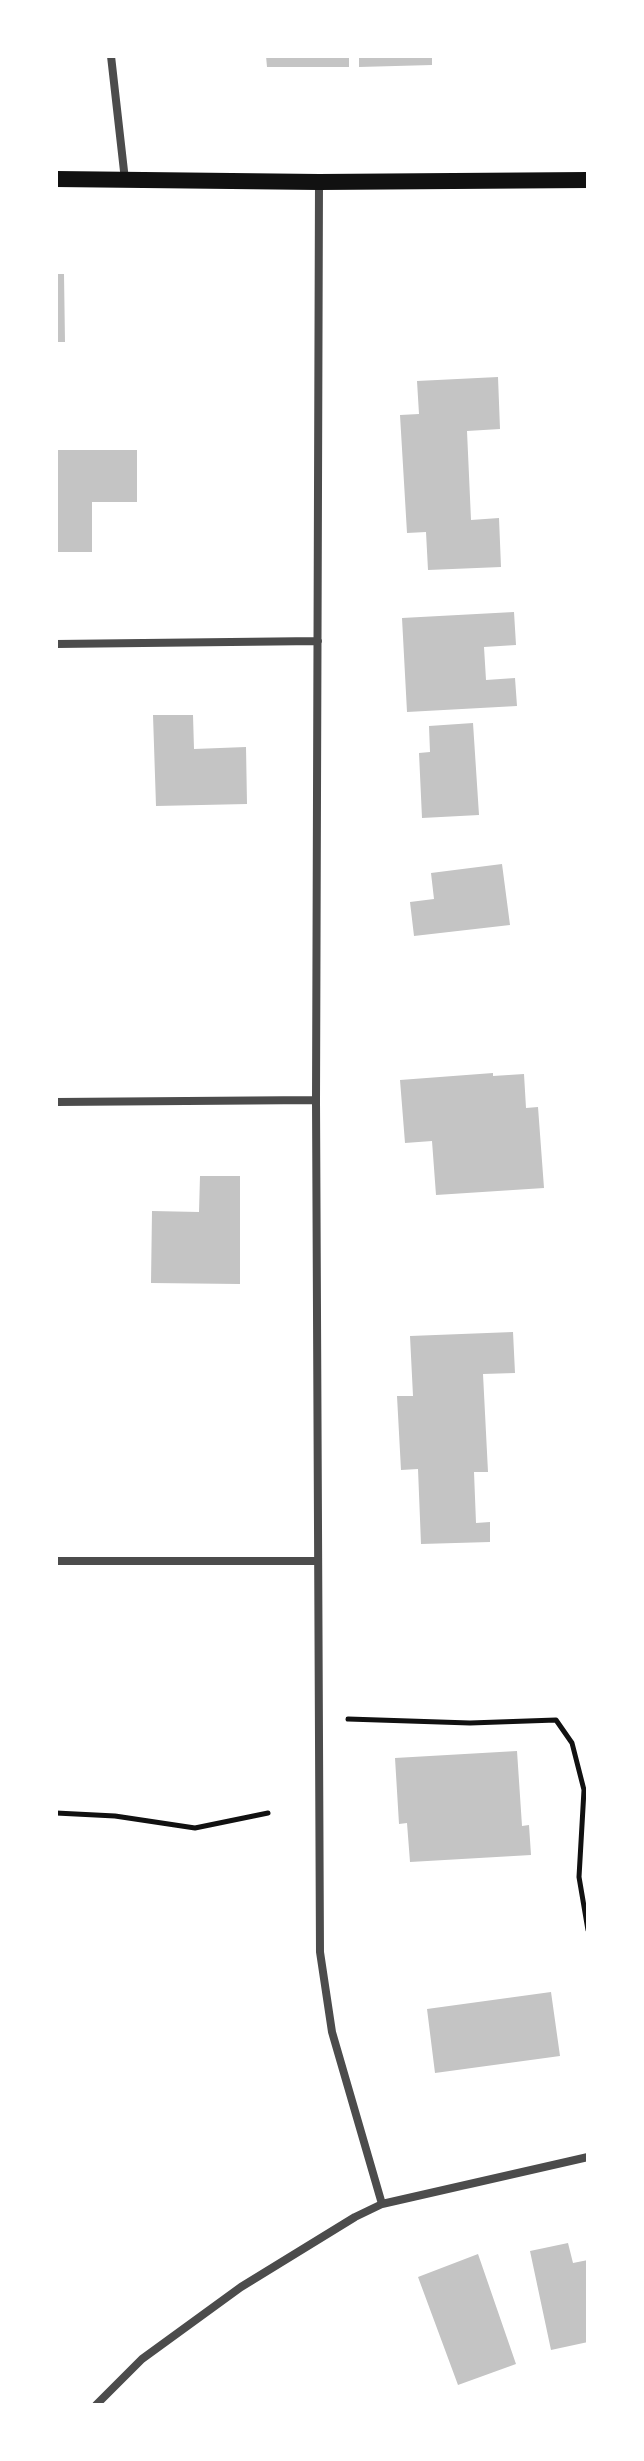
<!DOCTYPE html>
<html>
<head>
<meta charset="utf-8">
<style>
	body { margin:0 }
	#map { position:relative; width:644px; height:2461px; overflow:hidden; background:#fff; font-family:"Open Sans",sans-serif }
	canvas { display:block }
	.frame { position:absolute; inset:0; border:58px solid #fff; pointer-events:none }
</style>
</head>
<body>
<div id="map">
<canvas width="644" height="2461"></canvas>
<div class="frame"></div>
</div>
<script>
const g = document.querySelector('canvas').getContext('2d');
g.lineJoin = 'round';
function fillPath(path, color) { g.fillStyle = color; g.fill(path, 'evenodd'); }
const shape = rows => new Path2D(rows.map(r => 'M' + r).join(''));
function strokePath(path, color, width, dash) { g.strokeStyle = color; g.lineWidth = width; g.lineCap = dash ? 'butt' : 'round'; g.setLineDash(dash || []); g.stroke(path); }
const building = shape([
	[266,56,349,56,349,67,267,67],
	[359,56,432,56,432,65,359,67],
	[56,274,64,274,65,342,56,342],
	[498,377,500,429,467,431,471,520,499,518,501,567,428,570,426,532,407,533,400,415,419,414,417,381],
	[56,450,137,450,137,502,92,502,92,552,56,552],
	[514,612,516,645,484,647,486,680,515,678,517,706,407,712,402,618],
	[153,715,193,715,194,749,246,747,247,804,156,806],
	[473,723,479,815,422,818,419,753,430,752,429,726],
	[502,864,510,925,414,936,410,902,434,899,431,873],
	[493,1073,493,1076,524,1074,526,1108,538,1107,544,1188,436,1195,432,1141,405,1143,400,1080],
	[200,1176,240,1176,240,1284,151,1283,152,1211,199,1212],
	[513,1332,515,1373,483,1374,488,1472,474,1472,476,1523,490,1522,490,1542,421,1544,418,1469,401,1470,397,1396,413,1396,410,1336],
	[517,1751,522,1826,529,1825,531,1855,410,1862,407,1823,399,1824,395,1758],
	[551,1992,560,2056,435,2073,427,2009],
	[568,2243,573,2263,588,2260,588,2342,551,2350,530,2251],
	[478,2254,516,2364,458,2385,418,2277]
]);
const path = shape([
	[348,1719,470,1723,556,1720,572,1743,584,1790,579,1877,588,1930],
	[56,1813,115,1816,195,1828,268,1813]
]);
const minor = shape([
	[111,56,125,180],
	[319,182,316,1100,320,1952,332,2032,382,2204],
	[56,644,318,641],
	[56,1102,316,1100],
	[56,1561,318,1561],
	[96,2405,142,2359,241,2287,355,2217,382,2204,588,2157]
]);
const secondary = shape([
	[56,179,319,182,588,180]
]);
fillPath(building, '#c4c4c4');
strokePath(path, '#111', 5);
strokePath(minor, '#4c4c4c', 8);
strokePath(secondary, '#111', 16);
</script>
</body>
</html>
